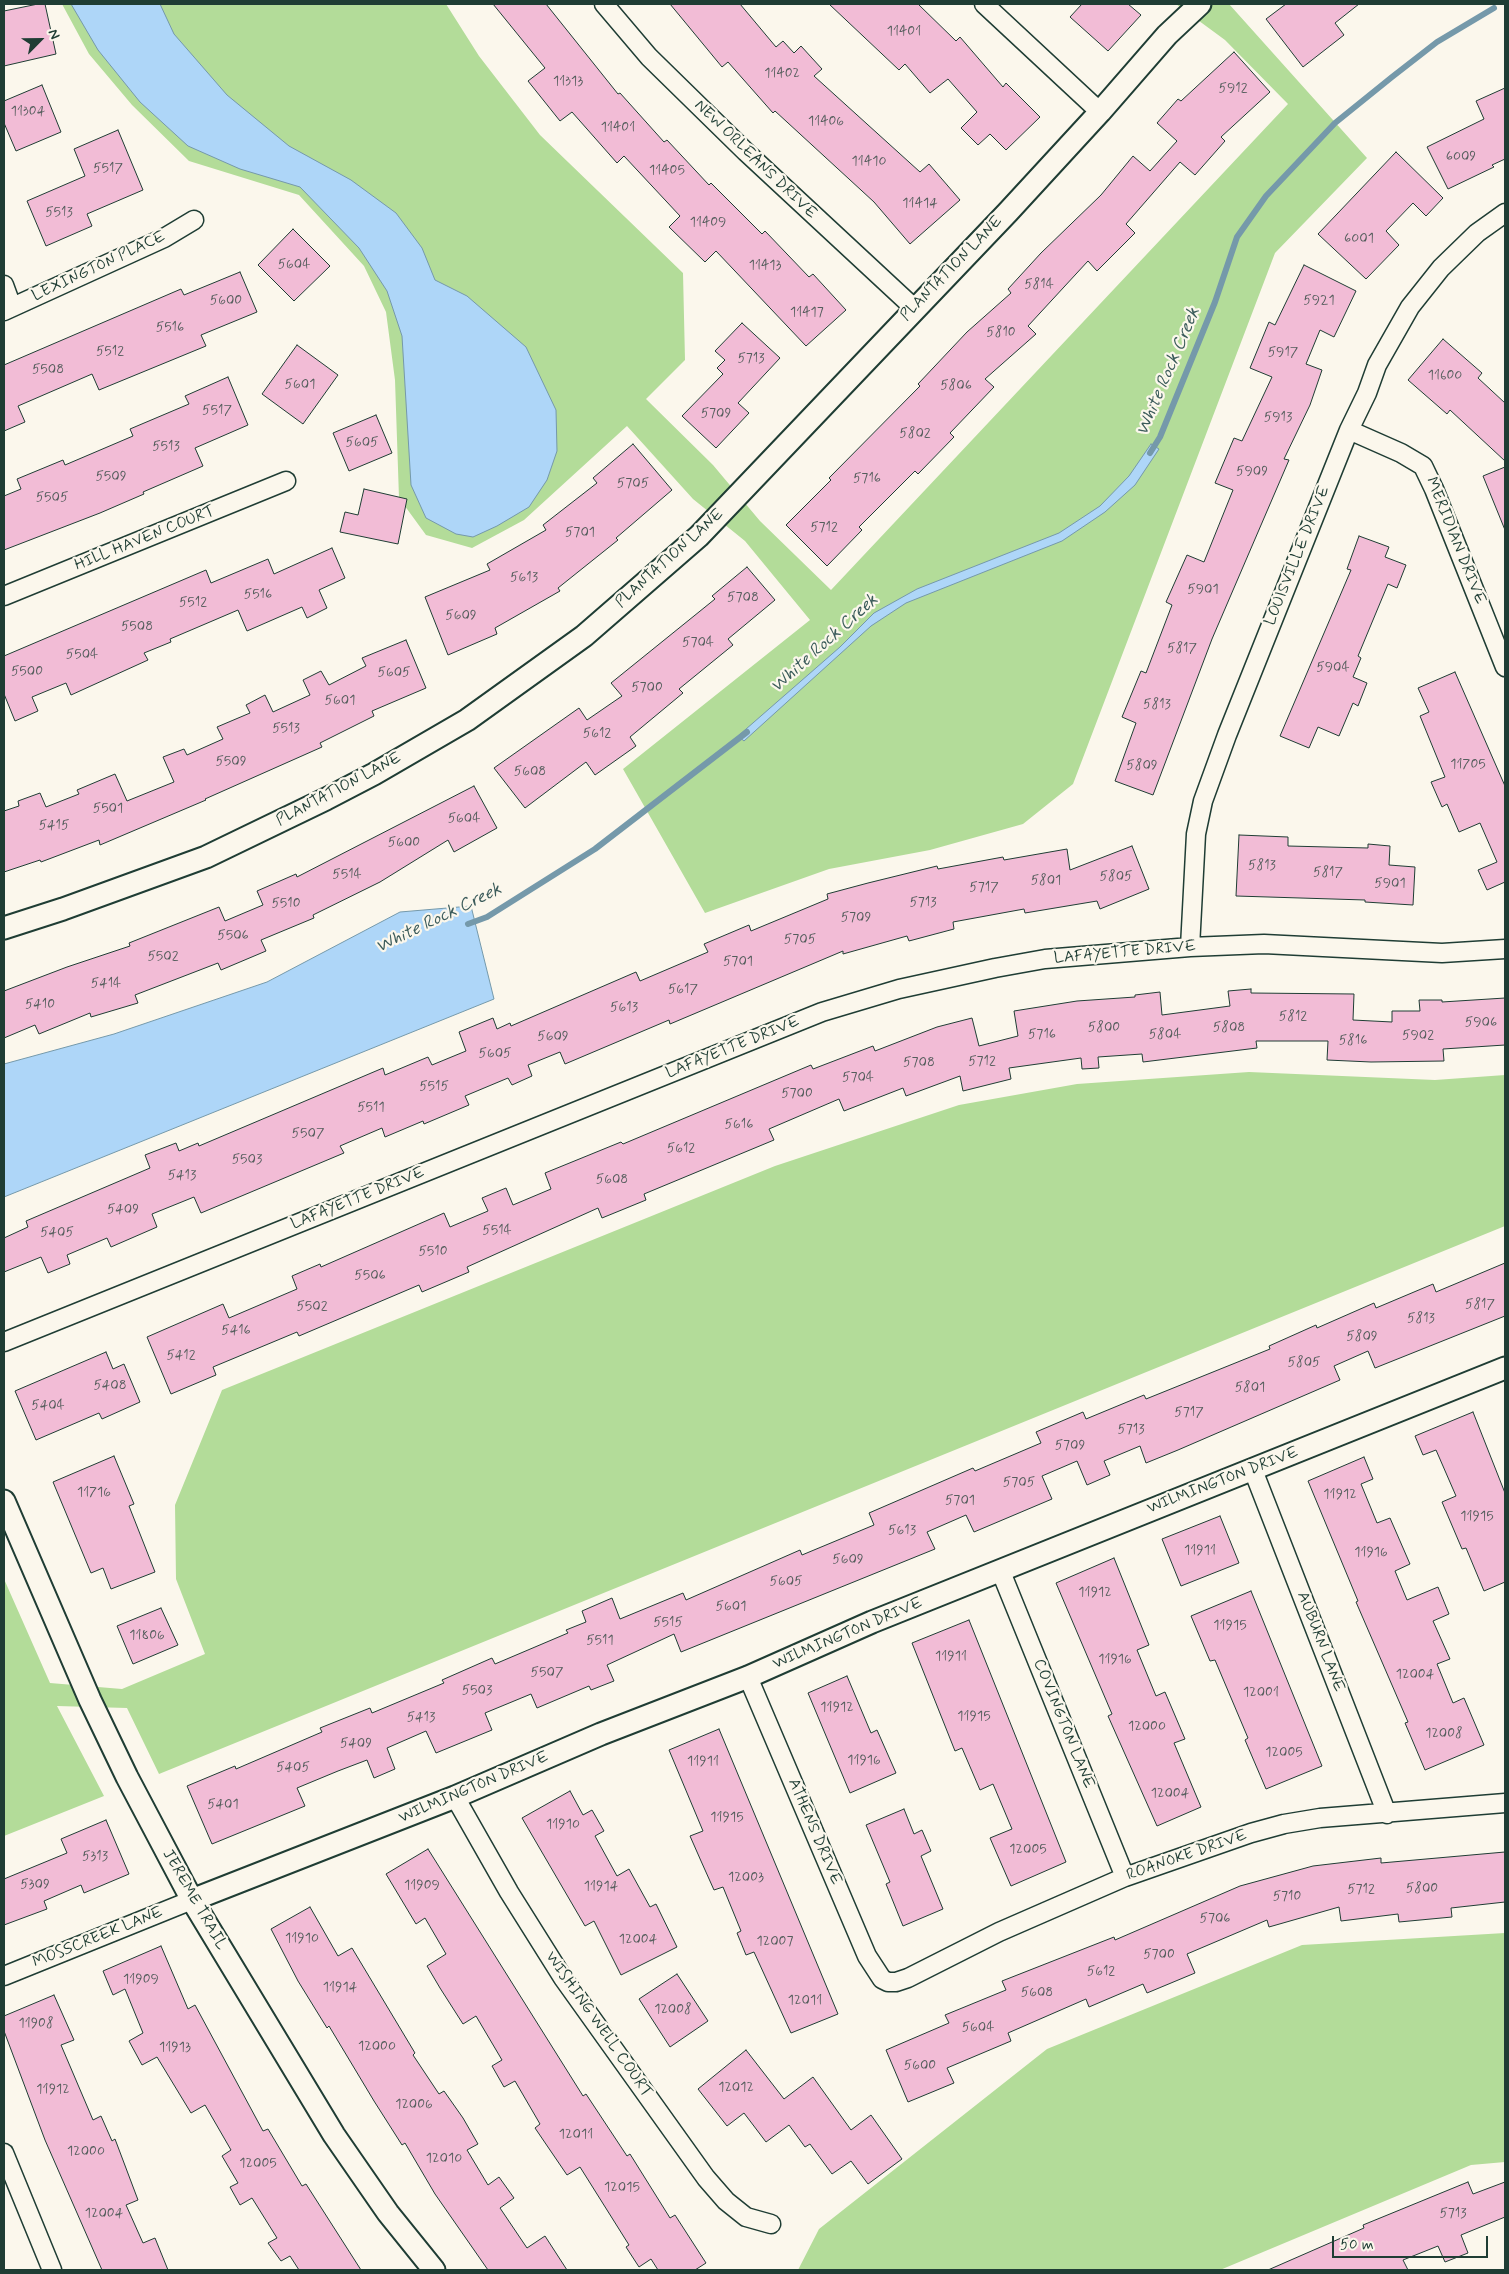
<!DOCTYPE html>
<html>
<head>
<meta charset="utf-8">
<style>
	body { margin:0 }
	#map { position:relative; width:1509px; height:2274px; overflow:hidden; background:#fbf7ec; font-family:Mynerve,sans-serif }
	canvas { display:block }
	.frame { position:absolute; inset:0; border:5px solid #1f3d34; pointer-events:none }
	.north { position:absolute; left:15px; top:15px; width:50px; height:50px; -webkit-text-stroke:4px #fbf7ec; paint-order:stroke; rotate:67deg; font-size:14px; font-weight:700; line-height:20px; text-align:center; color:#1f3d34 }
	.north::after { content:''; display:block; margin:auto; width:18px; height:22px; background:#1f3d34; clip-path:polygon(50% 0,100% 100%,50% 72%,0 100%) }
	.scale { position:absolute; left:1332px; top:2236px; width:156px; height:22px; box-sizing:border-box; border:2px solid #1f3d34; border-top:0; padding-left:6px; font-size:15px; line-height:18px; white-space:nowrap; color:#1f3d34; -webkit-text-stroke:4px #fbf7ec; paint-order:stroke }
</style>
</head>
<body>
<div id="map">
<canvas width="1509" height="2274"></canvas>
<div class="frame"></div>
<div class="north">N</div>
<div class="scale">50 m</div>
</div>
<script>
const g = document.querySelector('canvas').getContext('2d');
g.lineJoin = 'round';
function fillPath(path, color) { g.fillStyle = color; g.fill(path, 'evenodd'); }
const shape = rows => new Path2D(rows.map(r => 'M' + r).join(''));
function strokePath(path, color, width, dash) { g.strokeStyle = color; g.lineWidth = width; g.lineCap = dash ? 'butt' : 'round'; g.setLineDash(dash || []); g.stroke(path); }
function drawText(font, color, halo, rows, align = 'center') {
  g.font = font + ' Mynerve,sans-serif'; g.lineWidth = 4.5; g.setLineDash([]); g.textBaseline = 'middle'; g.strokeStyle = halo; g.fillStyle = color; for (const [text, x, y, turn = 0] of rows) {
    g.save(); g.translate(x, y); g.rotate((+turn || 0) * Math.PI / 180); g.textAlign = isNaN(turn) ? turn : align; if (halo) g.strokeText(text, 0, 0); g.fillText(text, 0, 0); g.restore();
  }
}
const green = shape([
	[62,4,446,4,479,56,540,135,683,273,685,360,646,399,713,465,760,521,831,590,1288,104,1225,40,1176,4,1229,4,1367,158,1275,253,1073,784,1023,824,930,850,829,869,705,913,623,769,810,620,745,541,693,499,627,426,524,520,472,548,426,535,399,498,395,380,386,312,364,266,299,195,189,161,132,105,89,54],
	[1249,1072,1435,1080,1505,1075,1505,1226,159,1774,127,1708,57,1706,104,1796,4,1836,4,1579,50,1683,122,1689,205,1654,176,1579,175,1505,222,1390,775,1166,959,1105,1077,1084],
	[1505,1933,1505,2162,1471,2165,1220,2270,798,2270,819,2229,1047,2049,1302,1945]
]);
const water = shape([
	[71,4,160,4,174,34,227,95,289,146,351,180,396,213,422,248,435,280,467,296,526,347,556,410,557,451,547,480,529,507,497,526,473,537,456,534,426,518,411,485,402,336,387,291,359,248,300,187,240,169,188,146,140,102,98,50,71,4],
	[1151,444,1159,449,1135,485,1105,512,1062,541,906,603,871,626,744,741,738,736,840,647,874,613,917,589,1059,533,1100,506,1129,476,1151,444],
	[471,906,494,999,4,1197,4,1064,114,1034,267,982,400,912,471,906]
]);
const stream = shape([
	[1150,453,1160,437,1215,302,1237,237,1266,196,1335,123,1392,77,1437,42,1494,8],
	[468,924,487,917,595,849,747,732]
]);
const building = shape([
	[38,4,45,4,56,54,4,66,4,11,38,4],
	[493,4,546,4,618,94,620,93,664,142,667,140,709,185,711,183,762,234,765,231,809,277,813,274,846,310,806,346,716,251,705,262,669,227,680,216,624,156,617,163,572,112,560,121,528,81,545,68,493,4],
	[670,4,740,4,776,47,783,41,794,53,801,46,822,69,814,76,920,172,929,164,960,200,910,244,874,202,775,111,773,113,728,62,722,67,670,4],
	[829,4,918,4,956,41,960,37,1003,87,1006,83,1040,117,1006,150,990,134,978,145,961,128,977,112,948,79,930,93,905,64,899,70,829,4],
	[1082,4,1128,4,1141,15,1108,51,1070,17,1082,4],
	[1286,4,1359,4,1335,23,1344,35,1303,67,1266,19,1286,4],
	[1234,52,1270,92,1221,137,1225,141,1195,175,1180,162,1126,224,1135,233,1097,271,1088,261,1028,326,1036,334,985,379,994,387,950,433,954,437,918,474,915,471,859,527,862,530,827,566,786,525,831,480,829,478,920,386,918,384,967,332,1011,293,1008,289,1041,253,1101,195,1133,156,1150,171,1177,141,1157,123,1178,99,1181,101,1234,52],
	[42,85,61,132,16,151,4,123,4,101,42,85],
	[1505,88,1505,159,1492,165,1494,167,1448,189,1427,147,1484,119,1476,101,1505,88],
	[118,130,143,190,87,214,92,226,46,246,27,201,85,176,74,149,118,130],
	[1396,152,1443,198,1426,216,1413,203,1386,231,1399,245,1366,279,1318,234,1396,152],
	[293,229,330,266,294,301,258,265,293,229],
	[1304,265,1356,291,1334,337,1320,330,1306,364,1322,370,1310,405,1284,459,1289,460,1212,639,1153,795,1115,781,1136,723,1122,717,1141,671,1146,673,1172,605,1166,602,1187,555,1204,562,1233,490,1215,483,1234,438,1242,441,1272,377,1250,368,1269,322,1275,325,1304,265],
	[240,272,257,312,201,335,206,346,99,390,92,374,18,406,25,422,4,431,4,365,181,289,184,295,240,272],
	[742,323,780,358,738,403,749,413,716,448,682,416,723,374,717,368,725,360,715,351,742,323],
	[1443,339,1482,373,1478,378,1505,403,1505,461,1450,410,1447,414,1408,380,1443,339],
	[297,345,338,375,303,424,262,394,297,345],
	[228,377,248,425,195,448,203,466,143,492,144,494,100,513,4,550,4,496,21,489,17,479,63,460,65,465,133,436,130,429,189,404,185,396,228,377],
	[376,415,392,453,349,471,333,433,376,415],
	[633,444,672,490,616,538,618,540,558,588,560,591,495,628,497,634,448,655,425,597,490,570,487,564,546,530,543,525,597,483,593,478,633,444],
	[1505,467,1505,530,1483,476,1505,467],
	[364,489,407,499,398,544,340,532,345,512,358,515,364,489],
	[1359,536,1389,547,1385,557,1406,565,1397,588,1388,584,1358,656,1361,658,1353,677,1367,683,1358,706,1353,703,1339,736,1318,727,1309,748,1280,736,1351,570,1347,569,1359,536],
	[332,548,345,578,319,590,327,608,307,618,302,607,247,631,238,610,170,639,171,642,144,653,148,660,71,695,66,683,32,697,38,711,15,721,4,694,4,656,206,570,211,583,268,559,274,574,332,548],
	[747,567,775,600,728,639,733,645,679,689,683,693,630,737,636,746,595,775,586,762,525,808,494,768,579,708,587,720,622,696,611,683,715,599,712,596,747,567],
	[406,640,426,688,372,711,374,716,320,743,322,747,205,799,206,800,100,845,99,840,41,862,40,860,4,872,4,811,19,806,18,801,40,793,46,807,79,794,77,790,115,774,127,801,174,782,163,757,184,749,187,755,223,739,217,727,250,713,246,705,265,695,273,712,310,695,303,680,321,671,329,685,366,666,362,658,406,640],
	[1455,672,1505,786,1505,882,1487,890,1478,870,1497,862,1480,823,1459,832,1447,804,1442,807,1431,782,1445,777,1420,716,1429,712,1418,688,1455,672],
	[474,786,497,828,454,852,448,840,380,882,313,915,314,918,261,940,266,951,221,970,218,963,135,995,138,1003,91,1017,90,1013,39,1034,35,1025,4,1038,4,991,67,967,130,946,129,943,219,907,225,921,263,905,257,891,296,874,297,877,474,786],
	[1239,835,1288,837,1288,846,1368,848,1368,844,1390,846,1389,865,1415,867,1413,905,1365,902,1365,900,1236,896,1239,835],
	[1132,846,1149,889,1100,909,1097,901,1025,913,1024,909,953,922,954,929,909,941,907,936,843,954,843,951,670,1024,669,1020,565,1064,560,1052,528,1065,532,1076,512,1085,508,1078,465,1096,469,1105,424,1124,423,1121,385,1137,382,1128,340,1146,344,1153,201,1213,194,1197,152,1214,157,1227,111,1247,107,1238,67,1255,70,1264,48,1273,41,1257,4,1272,4,1238,28,1227,26,1221,150,1168,145,1155,176,1143,179,1151,198,1143,199,1146,383,1068,385,1075,428,1057,432,1065,466,1051,459,1032,493,1018,497,1029,510,1023,511,1026,636,972,640,981,708,952,704,944,749,925,751,931,828,899,827,894,868,883,937,866,938,869,1003,857,1004,860,1067,849,1070,870,1132,846],
	[1251,989,1251,993,1354,994,1353,1020,1392,1022,1392,1011,1420,1011,1419,1000,1442,1000,1442,1002,1505,998,1505,1045,1443,1049,1444,1061,1371,1062,1327,1060,1328,1041,1256,1041,1257,1048,1143,1062,1142,1054,1098,1057,1099,1068,1082,1069,1081,1058,1009,1068,1011,1079,963,1091,960,1076,906,1096,903,1088,844,1111,839,1099,769,1129,774,1140,644,1194,646,1200,602,1218,598,1208,467,1267,469,1272,422,1292,419,1285,299,1336,297,1332,213,1367,216,1375,171,1394,147,1337,223,1304,229,1318,297,1289,292,1276,320,1264,321,1267,444,1213,450,1227,488,1211,482,1198,506,1188,513,1205,551,1189,545,1173,621,1142,623,1144,811,1065,813,1069,873,1046,875,1051,937,1027,972,1018,979,1046,1018,1036,1014,1011,1077,1001,1135,997,1135,995,1160,992,1162,1015,1230,1006,1228,991,1251,989],
	[1505,1263,1505,1316,1375,1368,1368,1351,1334,1366,1340,1380,1178,1450,1146,1463,1140,1446,1104,1461,1110,1475,1087,1485,1077,1461,1042,1476,1052,1499,974,1532,966,1515,927,1532,935,1549,681,1652,674,1634,607,1665,614,1681,591,1690,589,1686,537,1708,531,1694,485,1713,492,1730,436,1753,426,1731,387,1748,395,1769,374,1778,367,1760,338,1771,297,1788,305,1806,212,1844,187,1786,235,1766,236,1769,322,1732,320,1728,370,1708,372,1713,444,1683,442,1680,492,1658,495,1664,568,1633,566,1630,586,1622,582,1611,612,1598,620,1619,683,1593,686,1600,800,1550,802,1555,874,1525,869,1513,973,1468,975,1471,1041,1443,1036,1432,1083,1412,1086,1419,1144,1395,1146,1399,1270,1349,1269,1346,1316,1325,1317,1328,1374,1303,1376,1308,1433,1284,1436,1292,1505,1263],
	[106,1352,113,1369,124,1364,140,1402,102,1419,99,1413,36,1440,15,1391,106,1352],
	[1473,1412,1505,1493,1505,1582,1484,1591,1466,1548,1462,1549,1442,1502,1456,1496,1436,1450,1423,1455,1415,1436,1473,1412],
	[114,1456,134,1504,129,1506,155,1572,111,1589,103,1568,91,1573,53,1482,114,1456],
	[1364,1457,1373,1479,1361,1484,1377,1523,1390,1518,1410,1564,1395,1571,1407,1600,1438,1587,1449,1614,1433,1621,1450,1659,1437,1664,1453,1703,1464,1698,1484,1745,1425,1770,1405,1723,1408,1722,1356,1602,1358,1601,1308,1481,1364,1457],
	[1220,1516,1239,1563,1181,1586,1162,1539,1220,1516],
	[1114,1558,1149,1645,1137,1650,1156,1696,1165,1692,1185,1739,1174,1743,1201,1807,1157,1826,1108,1716,1112,1714,1056,1583,1114,1558],
	[1251,1591,1322,1766,1266,1789,1245,1740,1248,1738,1215,1660,1210,1661,1191,1616,1251,1591],
	[161,1608,178,1645,133,1664,117,1626,161,1608],
	[969,1620,1066,1862,1011,1886,990,1838,1012,1829,993,1784,980,1790,962,1748,955,1751,912,1643,969,1620],
	[847,1676,871,1733,877,1730,896,1773,850,1793,808,1693,847,1676],
	[719,1729,838,2014,791,2033,754,1952,746,1955,737,1933,741,1931,723,1887,714,1890,701,1861,690,1836,703,1831,669,1750,719,1729],
	[570,1791,583,1815,592,1810,604,1831,595,1836,617,1876,629,1869,650,1907,656,1904,677,1947,621,1975,594,1921,585,1926,522,1818,570,1791],
	[904,1809,914,1834,922,1830,931,1851,921,1856,943,1909,903,1926,886,1884,890,1882,866,1825,904,1809],
	[106,1820,129,1874,84,1893,81,1885,44,1901,47,1909,4,1925,4,1879,67,1853,61,1839,106,1820],
	[428,1849,583,2096,586,2094,627,2156,630,2154,670,2218,675,2215,706,2263,695,2270,658,2270,651,2259,639,2267,626,2247,629,2245,580,2167,567,2175,535,2128,540,2124,515,2081,504,2087,492,2066,502,2060,476,2016,463,2024,440,1988,427,1966,446,1954,425,1918,416,1924,386,1874,428,1849],
	[1505,1852,1505,1902,1451,1908,1452,1917,1399,1922,1398,1914,1341,1921,1339,1907,1269,1927,1267,1920,1187,1954,1195,1973,1147,1993,1143,1984,1089,2007,1086,1999,1008,2033,1011,2041,947,2068,954,2083,908,2102,886,2050,949,2023,945,2015,1006,1990,1002,1981,1114,1937,1115,1940,1240,1886,1313,1866,1381,1858,1381,1863,1505,1852],
	[310,1907,338,1956,352,1948,415,2053,413,2055,439,2094,444,2091,463,2118,478,2144,467,2150,488,2185,499,2177,514,2198,500,2208,527,2248,545,2236,567,2270,488,2270,435,2194,405,2143,402,2145,374,2101,329,2026,327,2028,298,1981,271,1929,310,1907],
	[161,1946,188,2009,195,2005,263,2131,268,2129,302,2186,306,2184,361,2270,299,2270,290,2256,281,2261,268,2243,277,2238,252,2198,240,2205,230,2187,238,2183,222,2156,231,2150,205,2105,191,2113,157,2057,142,2065,129,2041,143,2033,125,1989,113,1995,103,1971,161,1946],
	[677,1974,708,2021,670,2047,639,1999,677,1974],
	[54,1995,74,2040,61,2045,93,2120,101,2116,112,2141,115,2139,138,2200,126,2205,143,2243,155,2238,168,2270,102,2270,45,2140,4,2031,4,2016,54,1995],
	[746,2050,784,2099,813,2077,851,2130,871,2115,902,2159,868,2184,851,2161,832,2174,810,2144,805,2147,789,2125,766,2142,744,2113,727,2126,698,2089,746,2050],
	[1468,2182,1473,2194,1505,2182,1505,2217,1461,2235,1468,2253,1445,2262,1438,2246,1403,2260,1408,2270,1268,2270,1364,2228,1363,2225,1468,2182]
]);
const minor = shape([
	[604,4,649,57,746,152,914,308],
	[984,4,1100,112],
	[4,285,12,307],
	[4,311,164,238,194,220],
	[1349,430,1401,453,1423,466,1434,489,1505,667],
	[4,596,286,481],
	[1190,947,1196,834,1203,801,1227,735,1349,430,1367,393,1377,365,1410,307,1441,268,1477,233,1505,213],
	[4,1342,822,1012,899,989,995,968,1045,959,1190,947,1264,944,1442,953,1505,949],
	[1253,1470,1387,1814],
	[1001,1572,1125,1877],
	[748,1677,867,1956,882,1979,888,1982,896,1982,908,1978,999,1932,1125,1877,1251,1833,1284,1824,1320,1818,1505,1803],
	[455,1797,509,1892,563,1978,706,2178,726,2201,746,2217,771,2224],
	[4,1976,192,1900],
	[4,2153,52,2270]
]);
const tertiary = shape([
	[4,928,63,909,206,857,326,799,374,774,467,720,584,636,699,536,1008,212,1100,112,1167,35,1200,4],
	[4,1501,90,1700,127,1777,192,1900,334,2135,388,2213,434,2270],
	[192,1900,455,1797,601,1734,748,1677,872,1622,1505,1368]
]);
const numberNames = [
	["11401",904,32],
	["11402",782,74],
	["11313",568,82],
	["5912",1233,89],
	["11304",28,112],
	["11406",826,122],
	["11401",618,128],
	["6009",1461,157],
	["11410",869,162],
	["5517",108,169],
	["11405",667,171],
	["11414",920,204],
	["5513",59,213],
	["11409",708,223],
	["6001",1359,239],
	["5604",294,265],
	["11413",765,266],
	["5814",1039,285],
	["5600",226,301],
	["5921",1319,301],
	["11417",807,313],
	["5516",170,328],
	["5810",1001,333],
	["5512",110,352],
	["5917",1283,353],
	["5713",751,359],
	["5508",48,370],
	["11600",1445,376],
	["5601",300,385],
	["5806",956,386],
	["5517",217,411],
	["5709",716,414],
	["5913",1278,418],
	["5802",915,434],
	["5605",362,443],
	["5513",166,447],
	["5909",1252,472],
	["5509",111,477],
	["5716",867,479],
	["5705",633,484],
	["5505",52,498],
	["5712",824,528],
	["5701",580,533],
	["5613",524,578],
	["5901",1203,590],
	["5516",258,595],
	["5708",743,598],
	["5512",193,603],
	["5609",461,616],
	["5508",137,627],
	["5704",698,643],
	["5817",1182,649],
	["5504",82,655],
	["5904",1333,668],
	["5500",27,672],
	["5605",394,673],
	["5700",647,688],
	["5601",340,701],
	["5813",1157,705],
	["5513",286,729],
	["5612",597,734],
	["5509",231,762],
	["11705",1468,765],
	["5809",1142,766],
	["5608",530,772],
	["5501",108,809],
	["5604",464,819],
	["5415",54,826],
	["5600",404,843],
	["5813",1262,866],
	["5817",1328,873],
	["5514",347,875],
	["5805",1116,877],
	["5801",1046,881],
	["5901",1390,884],
	["5717",984,888],
	["5713",923,903],
	["5510",286,904],
	["5709",856,918],
	["5506",233,936],
	["5705",800,940],
	["5502",163,957],
	["5701",738,962],
	["5414",106,984],
	["5617",683,990],
	["5410",40,1005],
	["5613",624,1008],
	["5812",1293,1017],
	["5906",1481,1023],
	["5800",1104,1028],
	["5808",1229,1028],
	["5716",1042,1035],
	["5804",1165,1035],
	["5902",1418,1036],
	["5609",553,1037],
	["5816",1353,1041],
	["5605",495,1054],
	["5712",982,1062],
	["5708",919,1063],
	["5704",858,1078],
	["5515",434,1087],
	["5700",797,1094],
	["5511",371,1108],
	["5616",739,1125],
	["5507",308,1134],
	["5612",681,1149],
	["5503",247,1160],
	["5413",182,1176],
	["5608",612,1180],
	["5409",123,1210],
	["5514",497,1231],
	["5405",57,1233],
	["5510",433,1252],
	["5506",370,1276],
	["5817",1480,1305],
	["5502",312,1307],
	["5813",1421,1319],
	["5416",236,1331],
	["5809",1362,1337],
	["5412",181,1356],
	["5805",1304,1363],
	["5408",110,1386],
	["5801",1250,1388],
	["5404",48,1406],
	["5717",1189,1413],
	["5713",1131,1430],
	["5709",1070,1446],
	["5705",1019,1483],
	["11716",94,1493],
	["11912",1340,1495],
	["5701",960,1501],
	["11915",1477,1517],
	["5613",902,1531],
	["11911",1200,1551],
	["11916",1371,1553],
	["5609",848,1560],
	["5605",786,1582],
	["11912",1095,1593],
	["5601",731,1607],
	["5515",668,1623],
	["11915",1230,1626],
	["11806",147,1636],
	["5511",600,1641],
	["11911",951,1657],
	["11916",1115,1660],
	["5507",547,1673],
	["12004",1415,1675],
	["5503",477,1691],
	["12001",1261,1693],
	["11912",837,1708],
	["11915",974,1717],
	["5413",421,1718],
	["12000",1147,1727],
	["12008",1444,1734],
	["5409",356,1744],
	["12005",1284,1753],
	["11916",864,1761],
	["11911",703,1762],
	["5405",293,1768],
	["12004",1170,1794],
	["5401",223,1805],
	["11915",727,1818],
	["11910",563,1825],
	["12005",1028,1850],
	["5313",95,1857],
	["12003",746,1878],
	["5309",35,1885],
	["11909",422,1886],
	["11914",601,1887],
	["5800",1422,1889],
	["5712",1361,1890],
	["5710",1287,1897],
	["5706",1215,1919],
	["11910",302,1939],
	["12004",638,1940],
	["12007",775,1942],
	["5700",1159,1955],
	["5612",1101,1972],
	["11909",141,1980],
	["11914",340,1988],
	["5608",1037,1993],
	["12011",805,2001],
	["12008",673,2010],
	["11908",36,2024],
	["5604",978,2028],
	["12000",377,2047],
	["11913",175,2048],
	["5600",920,2066],
	["12012",736,2088],
	["11912",53,2090],
	["12006",414,2105],
	["12011",576,2135],
	["12000",86,2152],
	["12010",444,2159],
	["12005",258,2164],
	["12015",622,2188],
	["12004",104,2214],
	["5713",1453,2214]
];
const streetNames = [
	["NEW ORLEANS DRIVE",755,160,44],
	["LEXINGTON PLACE",99,267,-25],
	["PLANTATION LANE",952,269,-46],
	["HILL HAVEN COURT",145,539,-22],
	["MERIDIAN DRIVE",1455,541,68],
	["LOUISVILLE DRIVE",1298,556,-68],
	["PLANTATION LANE",670,559,-42],
	["PLANTATION LANE",339,790,-28],
	["LAFAYETTE DRIVE",1125,953,-5],
	["LAFAYETTE DRIVE",733,1048,-22],
	["LAFAYETTE DRIVE",358,1199,-22],
	["WILMINGTON DRIVE",1223,1481,-21],
	["WILMINGTON DRIVE",848,1634,-23],
	["AUBURN LANE",1320,1642,69],
	["COVINGTON LANE",1063,1724,68],
	["WILMINGTON DRIVE",474,1788,-23],
	["ATHENS DRIVE",814,1832,67],
	["ROANOKE DRIVE",1187,1856,-19],
	["JEREME TRAIL",194,1900,60],
	["MOSSCREEK LANE",98,1938,-22],
	["WISHING WELL COURT",598,2025,55]
];
const waterNames = [
	["White Rock Creek",1169,372,-67],
	["White Rock Creek",825,644,-42],
	["White Rock Creek",439,919,-26]
];
fillPath(green, '#b3dc99');
fillPath(water, '#aed6f8');
strokePath(water, '#7599aa', 1);
strokePath(stream, '#7599aa', 6);
fillPath(building, '#f2bcd6');
strokePath(building, '#1f3d34', 1);
strokePath(minor, '#1f3d34', 21);
strokePath(tertiary, '#1f3d34', 25);
strokePath(minor, '#fbf7ec', 18);
strokePath(tertiary, '#fbf7ec', 21);
drawText('14px', '#545d5c', null, numberNames);
drawText('16px', '#1f3d34', '#fbf7ec', streetNames);
drawText('italic 18px', '#3c5c5b', '#fbf7ec', waterNames);
</script>
</body>
</html>
